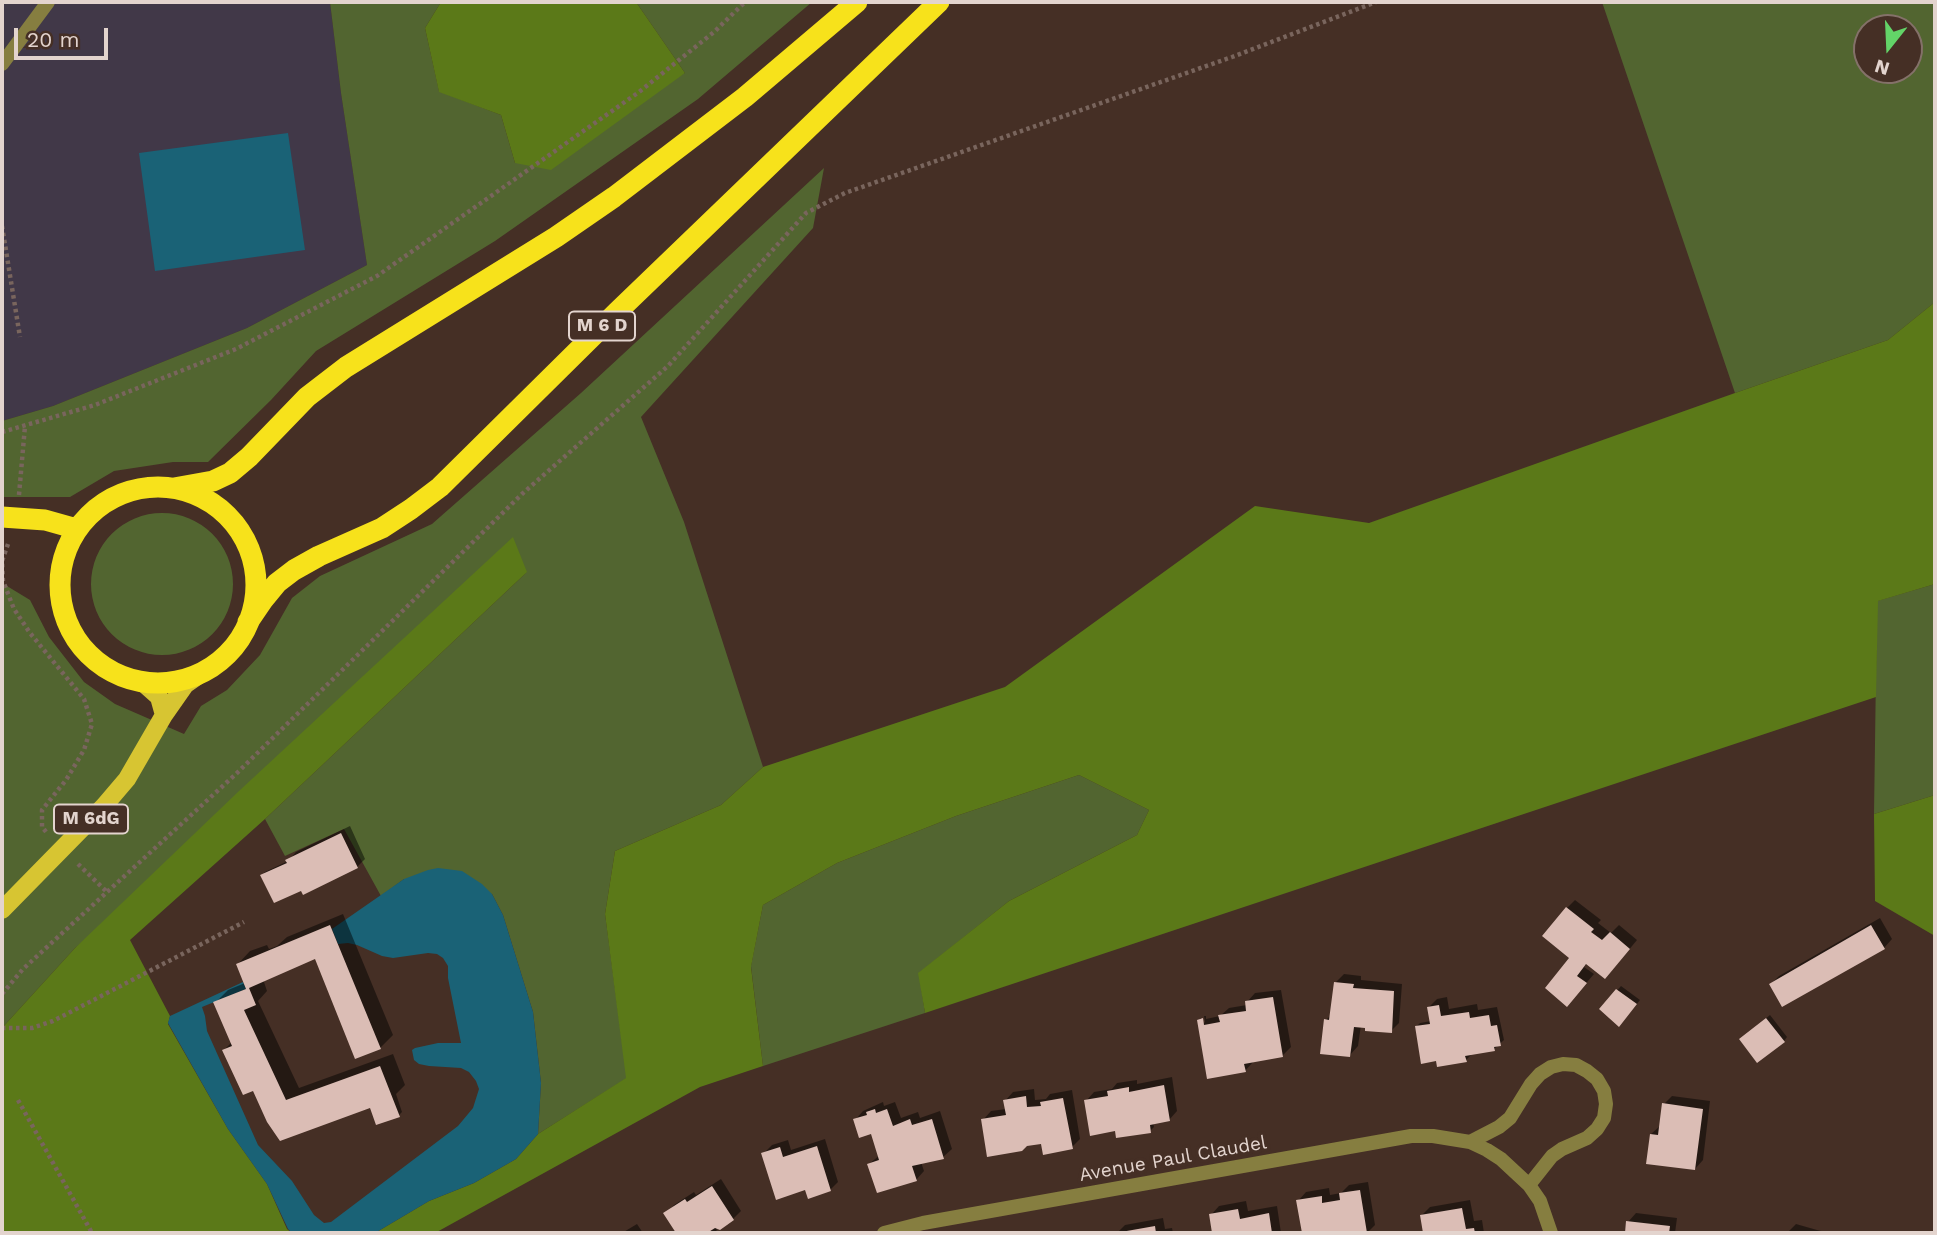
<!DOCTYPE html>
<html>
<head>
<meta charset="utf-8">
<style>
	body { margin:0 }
	#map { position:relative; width:1937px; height:1235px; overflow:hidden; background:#452f25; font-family:"Work Sans",sans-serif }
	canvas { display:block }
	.frame { position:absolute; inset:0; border:4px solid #e3d4ce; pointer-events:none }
	.north { position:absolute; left:1853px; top:14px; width:70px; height:70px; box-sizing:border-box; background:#452f25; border:2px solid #847169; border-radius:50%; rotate:198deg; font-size:19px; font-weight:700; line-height:28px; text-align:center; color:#e3d4ce }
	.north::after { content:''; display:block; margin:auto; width:24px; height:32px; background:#63d468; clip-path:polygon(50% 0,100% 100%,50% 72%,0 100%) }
	.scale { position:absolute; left:14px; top:28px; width:94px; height:32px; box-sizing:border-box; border:4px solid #e3d4ce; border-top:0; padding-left:9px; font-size:21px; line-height:24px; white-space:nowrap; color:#e3d4ce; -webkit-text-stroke:5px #452f25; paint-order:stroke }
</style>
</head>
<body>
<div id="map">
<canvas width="1937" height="1235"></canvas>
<div class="frame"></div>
<div class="north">N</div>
<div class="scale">20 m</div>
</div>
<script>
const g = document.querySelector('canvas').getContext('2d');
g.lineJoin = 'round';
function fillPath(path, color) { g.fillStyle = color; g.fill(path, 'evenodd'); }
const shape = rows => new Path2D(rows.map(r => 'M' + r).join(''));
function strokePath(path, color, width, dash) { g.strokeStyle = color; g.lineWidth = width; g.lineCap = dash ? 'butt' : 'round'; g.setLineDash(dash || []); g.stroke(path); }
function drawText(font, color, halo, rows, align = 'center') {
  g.font = font + ' "Work Sans",sans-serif'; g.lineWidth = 7; g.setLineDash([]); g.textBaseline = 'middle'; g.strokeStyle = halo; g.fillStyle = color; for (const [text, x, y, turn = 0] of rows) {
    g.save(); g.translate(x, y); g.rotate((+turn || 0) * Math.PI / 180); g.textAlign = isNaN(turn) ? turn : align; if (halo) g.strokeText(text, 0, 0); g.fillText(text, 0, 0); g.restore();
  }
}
const industrial = shape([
	[2,2,330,2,341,93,367,265,247,328,53,406,2,421]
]);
const green = shape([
	[330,2,441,2,425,28,439,91,501,115,515,163,685,73,636,2,812,2,698,99,495,241,316,351,271,400,208,462,173,462,114,471,70,497,2,497,2,421,53,406,247,328,367,265,341,93],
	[1602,2,1935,2,1935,302,1888,340,1735,393],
	[1867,28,1909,28,1909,70,1867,70],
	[824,168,813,228,641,417,684,522,763,767,721,805,615,851,605,914,627,1078,538,1134,541,1083,533,1012,503,915,492,894,404,879,381,896,344,829,285,856,265,819,527,572,75,948,2,1028,2,583,30,600,49,637,84,682,115,704,184,734,201,706,227,690,260,655,292,598,320,576,432,524,581,393],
	'91 584a71 71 0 1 1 142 0a71 71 0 1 1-142 0Z',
	[1935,584,1935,795,1874,814,1877,601],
	[1079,775,1149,810,1137,835,1009,901,919,973,925,1013,763,1066,751,966,763,905,837,863,956,816]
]);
const forest = shape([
	[441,2,636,2,685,73,551,170,515,163,501,115,439,92,425,28],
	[1935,302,1935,584,1878,601,1876,697,925,1013,918,973,1009,901,1137,835,1149,810,1079,775,956,816,837,863,763,905,751,967,763,1066,700,1087,435,1233,375,1233,429,1201,474,1183,516,1159,538,1134,626,1078,605,914,615,851,721,805,763,767,1005,687,1255,506,1369,523,1735,393,1888,340],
	[513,537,527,572,265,819,130,940,170,1016,168,1024,228,1129,267,1184,287,1229,292,1233,2,1233,2,1028,75,948,239,791],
	[1935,795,1935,936,1875,901,1874,814]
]);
const water = shape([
	[288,133,305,250,155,271,139,153],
	[438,868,462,871,482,884,492,894,503,915,533,1012,541,1083,538,1134,516,1159,474,1183,429,1201,375,1233,292,1233,288,1229,267,1184,228,1129,168,1023,170,1016,243,982,246,989,202,1007,205,1016,207,1031,258,1145,292,1181,314,1215,324,1223,331,1222,458,1126,473,1108,479,1089,476,1081,469,1072,461,1068,429,1066,419,1064,414,1060,412,1050,415,1048,438,1043,461,1043,448,978,448,966,443,958,437,954,428,953,393,958,382,956,357,945,348,943,338,944,332,929,404,879,428,870]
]);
const shadow = shape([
	[350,826,365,859,357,867,302,889,262,875,265,872,288,861,296,852],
	[1575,900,1601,920,1598,923,1611,933,1619,925,1637,940,1613,969,1587,963,1584,967,1594,974,1575,996,1567,908],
	[343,914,393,1035,380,1048,316,957,263,979,267,991,258,1001,299,1088,393,1054,405,1085,396,1094,402,1112,399,1115,377,1104,281,1139,253,1089,224,1050,232,1042,215,1003,228,990,245,983,238,964,250,951,267,945,269,949,277,946,287,937],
	[1880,918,1892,939,1884,948,1771,984,1779,976],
	[1344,974,1361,976,1361,980,1402,984,1399,1023,1391,1031,1361,1025,1358,1046,1350,1055,1326,1020,1332,1014,1335,983],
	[1621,986,1640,1000,1623,1021,1601,1009],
	[1281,990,1291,1047,1282,1056,1253,1060,1253,1062,1245,1071,1209,1077,1199,1020,1201,1018,1202,1025,1205,1022,1204,1016,1206,1016,1206,1019,1220,1016,1229,1008,1247,1005,1247,1002,1255,993],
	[1447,997,1449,1009,1477,1004,1478,1010,1497,1007,1504,1040,1494,1049,1473,1053,1466,1060,1416,1027,1420,1023,1431,1021,1429,1007,1437,999],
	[1770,1015,1787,1037,1784,1041,1744,1036],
	[1172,1077,1177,1111,1169,1120,1153,1122,1154,1127,1150,1131,1116,1129,1086,1101,1094,1092,1112,1089,1117,1083,1137,1080,1137,1084],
	[1034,1089,1035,1100,1046,1099,1050,1094,1072,1090,1080,1139,1072,1147,1042,1142,983,1120,991,1111,1006,1109,1005,1101,1013,1092],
	[1672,1096,1710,1101,1703,1160,1695,1169,1651,1134,1660,1126,1664,1104],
	[883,1102,884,1106,895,1102,901,1118,918,1112,920,1118,940,1111,952,1149,943,1157,921,1162,924,1171,916,1180,869,1164,880,1155,872,1132,855,1120,863,1111],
	[825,1139,838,1182,830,1190,807,1188,763,1154,772,1145,788,1140,791,1150],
	[721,1179,741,1211,733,1219,715,1226,717,1230,714,1233,679,1233,666,1214,674,1205,694,1192,696,1195],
	[1368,1182,1375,1225,1367,1233,1303,1233,1298,1201,1306,1192,1329,1188,1330,1195,1341,1193,1349,1185],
	[1470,1200,1474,1221,1482,1220,1484,1233,1428,1233,1422,1215,1430,1207],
	[1246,1201,1248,1211,1277,1206,1281,1233,1214,1233,1211,1215,1219,1206],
	[1636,1213,1677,1218,1675,1233,1626,1233,1628,1222],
	[1163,1218,1165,1229,1172,1228,1173,1233,1117,1233,1125,1225],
	[637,1224,643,1233,622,1233],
	[1796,1224,1817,1230,1830,1233,1787,1233]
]);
const building = shape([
	[341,833,358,868,303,895,301,891,274,903,260,875,287,863,285,860],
	[1566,907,1594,929,1591,932,1602,940,1610,932,1630,949,1605,979,1586,964,1577,976,1587,983,1567,1007,1545,988,1569,958,1542,936],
	[330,925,381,1049,355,1059,315,959,249,988,256,1005,244,1010,286,1100,380,1066,400,1117,376,1125,370,1108,280,1141,267,1122,253,1091,243,1095,222,1050,232,1046,213,1002,246,989,236,964],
	[1871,925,1885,949,1782,1007,1769,984],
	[1334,982,1354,984,1353,988,1394,991,1392,1033,1365,1031,1365,1028,1354,1027,1350,1057,1320,1054,1324,1019,1329,1020],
	[1616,989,1637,1004,1619,1027,1599,1009],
	[1273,997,1283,1057,1244,1064,1246,1072,1207,1079,1197,1020,1203,1018,1204,1025,1220,1022,1218,1015,1246,1011,1245,1001],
	[1439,1005,1441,1016,1469,1012,1470,1018,1489,1015,1491,1026,1497,1025,1501,1046,1494,1047,1495,1051,1465,1056,1467,1062,1437,1067,1436,1061,1421,1064,1415,1026,1430,1024,1427,1007],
	[1766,1018,1785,1042,1757,1063,1739,1039],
	[1164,1085,1170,1121,1150,1125,1151,1133,1116,1138,1115,1131,1090,1136,1084,1100,1108,1096,1107,1091,1129,1087,1129,1092],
	[1026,1096,1027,1107,1041,1106,1040,1102,1063,1098,1073,1149,1043,1155,1041,1144,1027,1146,1022,1151,987,1157,981,1119,1006,1115,1003,1100],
	[1662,1103,1703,1109,1695,1170,1646,1164,1650,1134,1658,1135],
	[875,1109,876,1113,887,1109,893,1126,910,1119,912,1125,932,1119,944,1159,912,1166,917,1181,877,1193,867,1164,879,1160,871,1134,859,1138,853,1119,867,1115,866,1112],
	[817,1146,831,1191,808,1199,805,1190,776,1200,761,1153,780,1147,783,1157],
	[712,1186,734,1220,720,1230,715,1228,707,1233,676,1233,663,1213,685,1199,687,1202],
	[1360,1190,1367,1233,1302,1233,1296,1200,1322,1196,1322,1203,1340,1200,1339,1193],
	[1462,1208,1466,1229,1474,1228,1475,1233,1423,1233,1420,1215],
	[1238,1209,1240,1219,1269,1213,1272,1233,1212,1233,1209,1214],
	[1626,1221,1670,1226,1669,1233,1625,1233],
	[1155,1226,1156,1233,1121,1233,1121,1232]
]);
const path = shape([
	[2,226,20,337],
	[2,432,95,405,236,349,377,276,639,92,714,32,745,2],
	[19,495,25,426],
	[8,544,2,561,3,581,14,609,30,633,84,699,92,724,84,750,66,780,42,810,42,827,47,833],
	[78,864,107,892],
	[2,994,23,969,237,773,522,494,668,366,806,213,845,193,1232,57,1376,2],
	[2,1028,32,1028,53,1021,244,922],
	[18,1100,92,1233]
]);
const lane = shape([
	[2,64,48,2]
]);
const street = shape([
	[1470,1142,1499,1127,1510,1118,1531,1084,1540,1074,1551,1067,1563,1064,1576,1065,1587,1071,1597,1079,1604,1091,1606,1104,1604,1118,1597,1129,1587,1138,1562,1149,1552,1156,1529,1185],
	[884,1233,923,1223,1411,1136,1433,1136,1470,1142,1487,1150,1501,1159,1529,1185,1540,1201,1551,1233]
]);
const primary = shape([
	[141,681,159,697,164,715],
	[2,910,104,806,127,779,164,715,185,685,205,671]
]);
const highway = shape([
	'60 585a98 98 0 1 1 196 0a98 98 0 1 1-196 0Z',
	[174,488,213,481,230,473,249,457,307,397,346,367,556,237,614,197,745,97,857,2],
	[2,517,45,520,77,529],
	[248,622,263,600,277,583,294,570,319,556,382,528,411,509,440,487,617,312,939,2]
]);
const shields = [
	[602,326,66],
	[91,819,74]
];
const shieldNames = [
	["M 6 D",602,326],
	["M 6dG",91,819]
];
const streetNames = [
	["Avenue Paul Claudel",1173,1159,-10]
];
fillPath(industrial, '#413848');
fillPath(green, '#526530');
fillPath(forest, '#5b7918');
fillPath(water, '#1a6276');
fillPath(shadow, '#0007');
fillPath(building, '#dbbdb5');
strokePath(path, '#79655d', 4.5, [3.5, 3.5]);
strokePath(lane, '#867e40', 14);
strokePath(street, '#867e40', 14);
strokePath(primary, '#d7c532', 18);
strokePath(highway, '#f7e21b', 21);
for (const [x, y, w] of shields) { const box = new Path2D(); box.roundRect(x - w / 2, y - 14.5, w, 29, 5); g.fillStyle = '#452f25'; g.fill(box); strokePath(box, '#e3d4ce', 2); }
drawText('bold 18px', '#e3d4ce', null, shieldNames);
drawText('19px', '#e3d4ce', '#452f25', streetNames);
</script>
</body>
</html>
